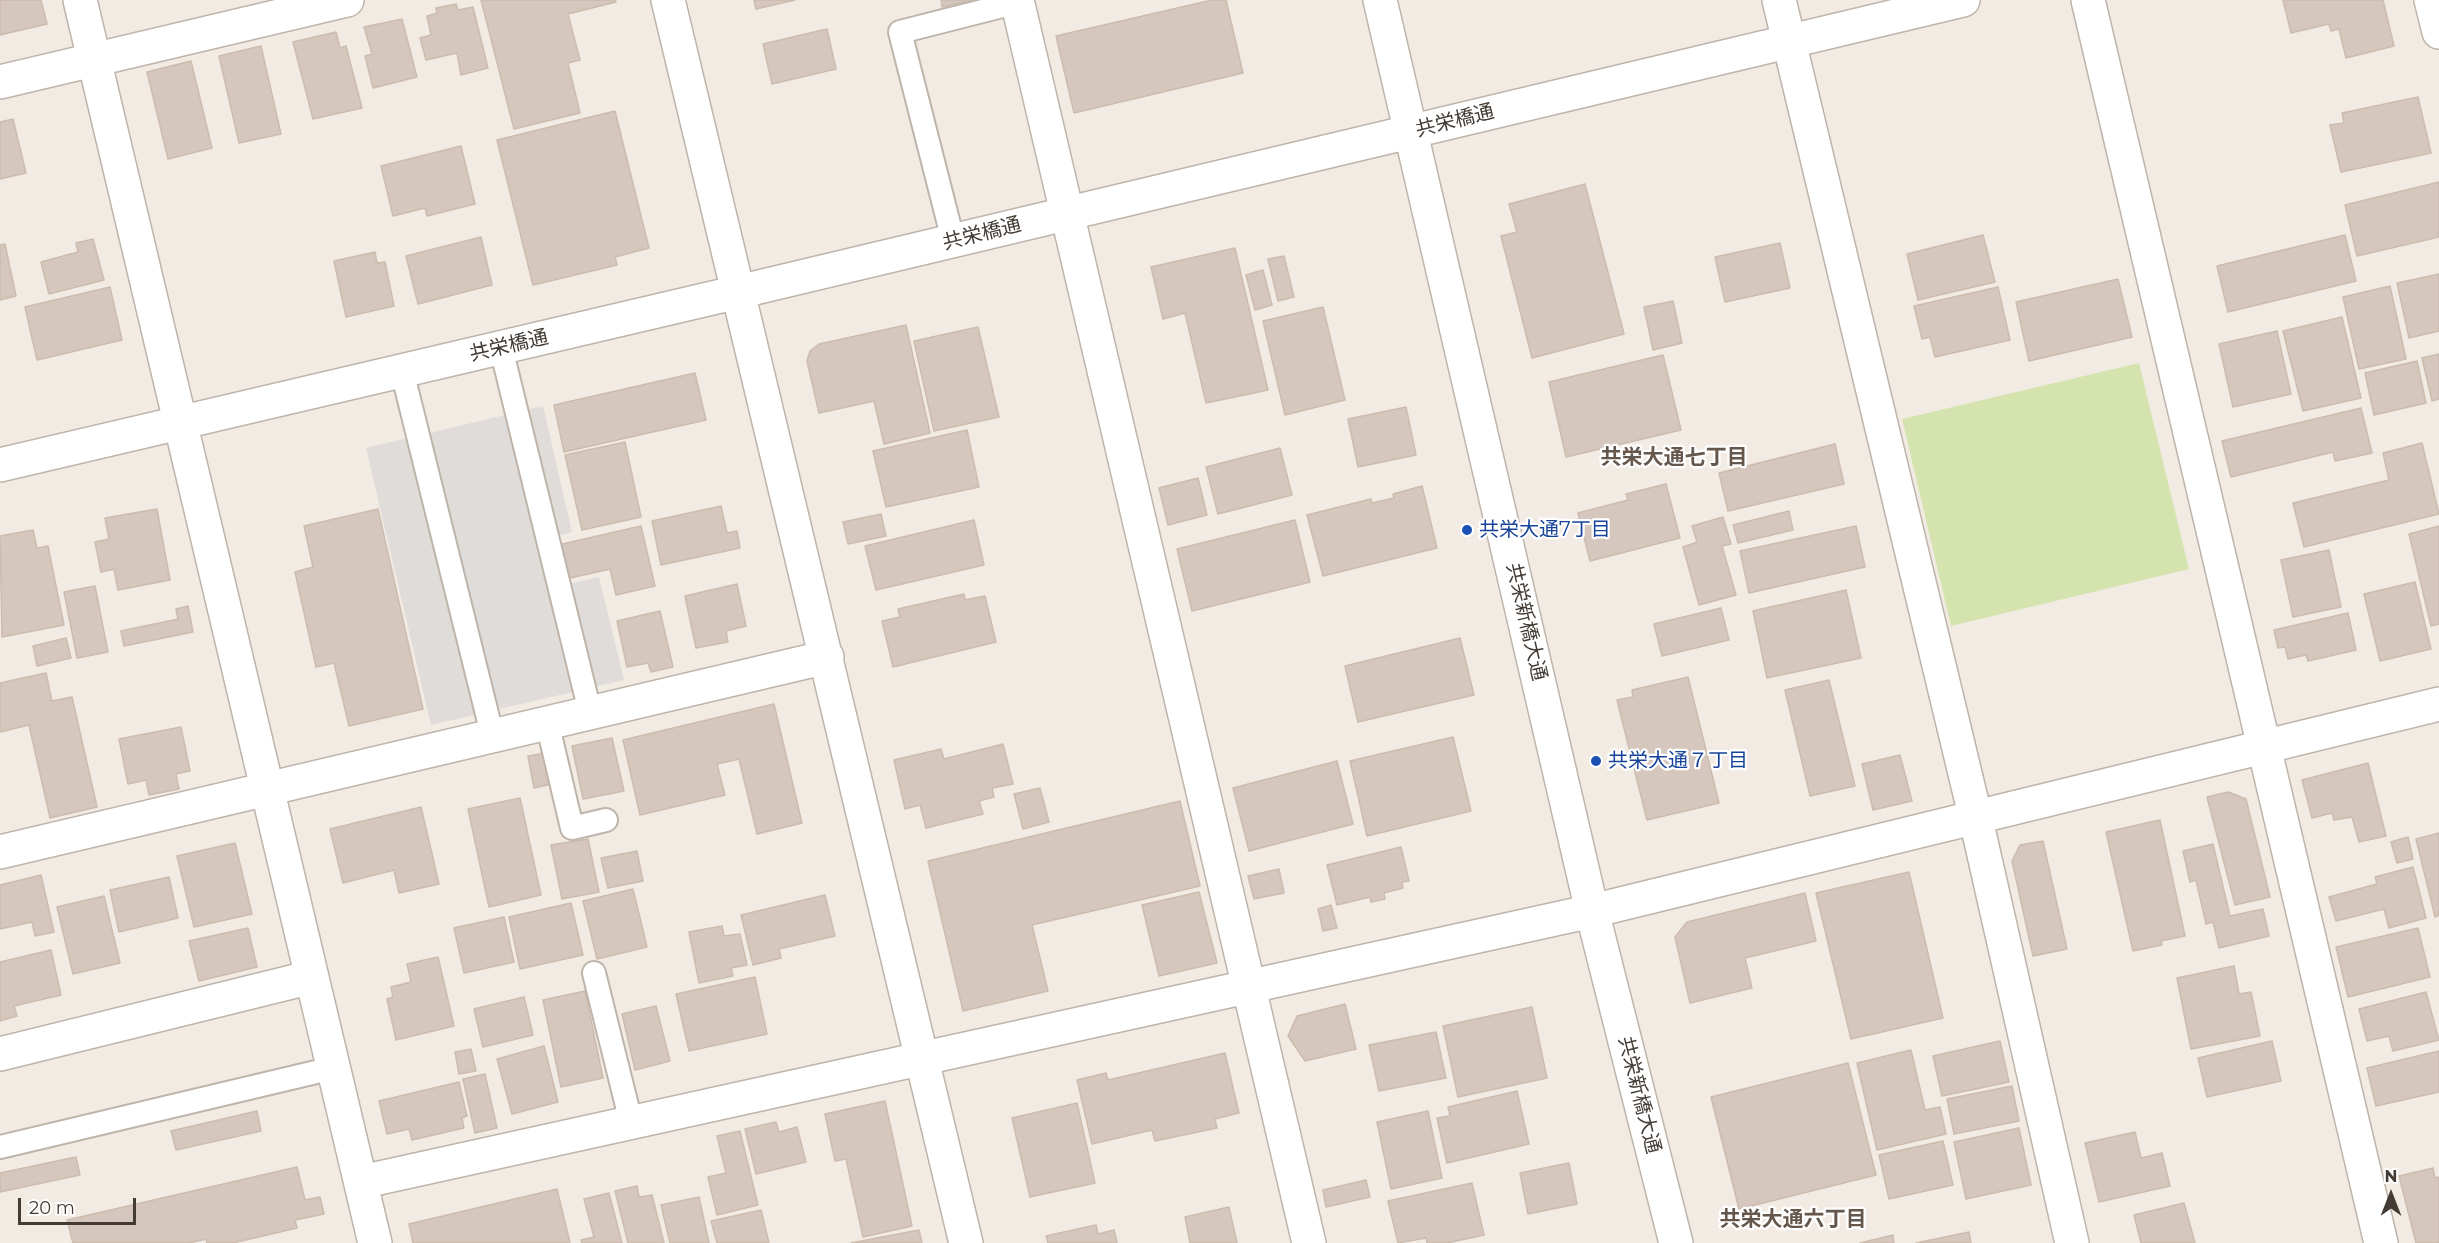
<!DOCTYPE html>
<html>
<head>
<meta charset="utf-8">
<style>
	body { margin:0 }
	#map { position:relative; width:2439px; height:1243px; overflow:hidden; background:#f1ebe4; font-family:Montserrat,sans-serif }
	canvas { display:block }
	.north { position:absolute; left:2361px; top:1165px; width:60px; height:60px; -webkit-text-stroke:4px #fff; paint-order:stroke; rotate:0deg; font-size:16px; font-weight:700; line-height:24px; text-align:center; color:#433b34 }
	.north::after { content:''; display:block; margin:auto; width:21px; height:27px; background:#433b34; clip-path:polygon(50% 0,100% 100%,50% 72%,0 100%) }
	.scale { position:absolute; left:18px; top:1198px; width:118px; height:27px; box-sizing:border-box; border:3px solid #433b34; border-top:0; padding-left:8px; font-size:18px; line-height:21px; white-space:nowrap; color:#433b34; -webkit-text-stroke:4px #fff; paint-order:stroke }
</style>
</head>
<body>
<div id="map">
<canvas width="2439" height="1243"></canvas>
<div class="north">N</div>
<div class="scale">20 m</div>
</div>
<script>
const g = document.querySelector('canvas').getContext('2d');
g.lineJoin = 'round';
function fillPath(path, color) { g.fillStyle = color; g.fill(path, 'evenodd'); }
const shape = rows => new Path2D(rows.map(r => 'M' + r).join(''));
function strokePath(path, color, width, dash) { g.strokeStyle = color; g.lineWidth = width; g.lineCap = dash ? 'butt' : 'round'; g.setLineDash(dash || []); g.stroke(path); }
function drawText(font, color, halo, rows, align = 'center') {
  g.font = font + ' Montserrat,"Noto Sans JP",sans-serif'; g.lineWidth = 4.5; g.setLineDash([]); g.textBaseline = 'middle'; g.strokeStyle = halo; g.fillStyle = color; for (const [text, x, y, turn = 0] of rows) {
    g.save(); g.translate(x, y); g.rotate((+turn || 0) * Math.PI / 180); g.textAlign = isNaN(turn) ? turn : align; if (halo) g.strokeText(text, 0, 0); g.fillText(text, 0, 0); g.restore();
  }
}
const green = shape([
	[2139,363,2189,569,1951,626,1902,419]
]);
const parking = shape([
	[543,406,572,532,552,537,564,585,599,577,624,680,431,725,366,448]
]);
const building = shape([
	[0,0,41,0,47,24,0,35,0,0],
	[481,0,615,0,616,2,568,14,580,60,568,63,580,113,514,129,481,0],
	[754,0,795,0,756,9,754,0],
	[941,0,971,0,942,7,941,0],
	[1212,0,1226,0,1243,73,1074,113,1056,36,1212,0],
	[2283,0,2383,0,2394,46,2346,58,2339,29,2331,31,2329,24,2291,33,2283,0],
	[456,4,458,10,473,7,488,68,461,75,457,53,426,60,420,38,431,35,427,16,437,13,436,8,456,4],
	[402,19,417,77,373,88,365,56,372,54,364,27,402,19],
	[827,29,836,69,772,84,763,44,827,29],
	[336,32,340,48,346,46,362,108,313,119,293,42,336,32],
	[261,46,281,134,239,143,219,56,261,46],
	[191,61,212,148,168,159,147,72,191,61],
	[2418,97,2431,153,2341,172,2330,125,2344,123,2342,113,2418,97],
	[615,111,649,248,615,257,617,265,533,285,497,140,615,111],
	[13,119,26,173,0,179,0,122,13,119],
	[461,146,475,204,427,216,425,208,393,216,381,166,461,146],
	[2439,182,2439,237,2357,256,2345,205,2439,182],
	[1585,184,1624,334,1532,358,1501,236,1517,232,1509,204,1585,184],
	[1983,235,1995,282,1918,300,1907,254,1983,235],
	[2345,235,2356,281,2228,312,2217,266,2345,235],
	[481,237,492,285,418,304,406,256,481,237],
	[93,239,104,280,49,294,41,262,78,252,76,243,93,239],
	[1780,243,1790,288,1725,302,1715,257,1780,243],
	[5,244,16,296,0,300,0,245,5,244],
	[1235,248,1268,390,1206,403,1185,313,1163,319,1151,267,1235,248],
	[375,252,377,263,385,262,394,306,346,317,334,261,375,252],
	[1284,256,1294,297,1278,301,1268,259,1284,256],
	[1263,270,1272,305,1255,310,1246,275,1263,270],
	[2439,274,2439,331,2409,338,2397,283,2439,274],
	[2118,279,2132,337,2029,361,2016,302,2118,279],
	[2390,286,2406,359,2359,369,2343,297,2390,286],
	[110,287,122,340,37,360,25,307,110,287],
	[1998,287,2010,340,1935,357,1930,337,1922,339,1914,306,1998,287],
	[1673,301,1682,343,1653,350,1644,307,1673,301],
	[1323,307,1345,400,1285,415,1263,321,1323,307],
	[2342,317,2361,398,2303,411,2283,331,2342,317],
	[906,325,930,433,884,444,874,401,819,413,807,361,810,351,819,344,906,325],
	[978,327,999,417,934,431,914,341,978,327],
	[2277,331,2291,394,2233,407,2219,344,2277,331],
	[2439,354,2439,399,2432,401,2422,358,2439,354],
	[1663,355,1681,430,1566,457,1549,382,1663,355],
	[2417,361,2426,403,2374,415,2365,373,2417,361],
	[695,373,706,420,564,452,554,405,695,373],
	[1406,407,1416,455,1358,467,1348,419,1406,407],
	[2361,408,2372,453,2335,461,2333,452,2231,477,2222,441,2361,408],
	[967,430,979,487,886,507,873,451,967,430],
	[625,442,641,517,582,530,565,455,625,442],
	[2422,443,2439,514,2304,547,2293,503,2389,480,2383,453,2422,443],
	[1835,444,1844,484,1728,511,1719,473,1835,444],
	[1280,448,1292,495,1218,514,1206,467,1280,448],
	[1198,478,1207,515,1168,525,1159,488,1198,478],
	[1666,484,1680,538,1590,561,1578,513,1628,500,1626,494,1666,484],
	[1422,486,1437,548,1323,576,1307,515,1371,499,1372,503,1394,498,1393,494,1422,486],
	[721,506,727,533,737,531,740,548,661,565,652,521,721,506],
	[157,509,170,580,118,590,114,569,101,572,95,542,109,539,105,518,157,509],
	[378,509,423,709,349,726,334,663,316,667,295,572,313,567,304,526,378,509],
	[1789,511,1793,530,1738,543,1733,525,1789,511],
	[881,514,886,536,848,544,843,522,881,514],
	[1723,517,1731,544,1722,546,1736,595,1699,605,1683,547,1697,542,1692,526,1723,517],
	[974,520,984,565,876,590,865,546,974,520],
	[1295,520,1310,582,1192,611,1177,549,1295,520],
	[641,526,655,586,616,595,610,569,566,579,558,545,641,526],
	[1856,526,1865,567,1749,593,1740,551,1856,526],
	[2439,526,2439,624,2431,626,2409,534,2439,526],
	[33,530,37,548,48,546,64,625,2,637,0,536,33,530],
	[2329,550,2341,607,2293,617,2281,560,2329,550],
	[2415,582,2431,649,2380,661,2364,594,2415,582],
	[737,584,746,626,726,631,728,642,696,648,685,596,737,584],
	[95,586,108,652,77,658,64,592,95,586],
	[1846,590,1861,658,1767,678,1753,611,1846,590],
	[964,594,965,600,985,596,996,642,893,667,882,621,900,617,898,609,964,594],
	[188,606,193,632,124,646,121,631,178,619,176,609,188,606],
	[1721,608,1729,640,1662,656,1654,624,1721,608],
	[660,611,673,667,651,672,648,663,627,667,617,621,660,611],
	[2348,613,2356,650,2308,661,2306,655,2288,659,2285,647,2278,648,2274,630,2348,613],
	[66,638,71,658,37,666,33,646,66,638],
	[1460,638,1474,695,1358,722,1345,666,1460,638],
	[46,673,52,701,72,697,97,807,50,818,29,725,0,732,0,683,46,673],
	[1688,677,1719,803,1647,820,1617,700,1633,697,1632,690,1688,677],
	[1829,680,1855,786,1810,796,1785,690,1829,680],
	[774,704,802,823,757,834,739,759,717,764,725,795,640,815,623,740,774,704],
	[181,727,190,771,176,774,179,789,149,795,146,780,128,784,119,739,181,727],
	[1453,737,1471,811,1367,836,1350,761,1453,737],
	[612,738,624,791,583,799,572,746,612,738],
	[1003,744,1013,784,992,788,994,797,979,801,983,814,926,828,920,805,905,809,894,760,941,749,944,759,1003,744],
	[546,753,552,784,534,788,528,756,546,753],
	[1900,755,1912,801,1873,810,1862,764,1900,755],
	[1337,761,1353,824,1249,851,1233,788,1337,761],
	[2368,763,2386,836,2359,842,2352,817,2334,820,2332,813,2312,818,2302,780,2368,763],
	[1040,788,1049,822,1023,829,1014,794,1040,788],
	[2228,792,2246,799,2270,897,2235,905,2207,797,2228,792],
	[520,798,541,895,489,907,468,809,520,798],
	[1180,801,1200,886,1032,925,1048,991,963,1011,928,861,1180,801],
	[421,807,439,884,399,893,394,870,343,883,330,829,421,807],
	[2160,820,2185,936,2161,941,2162,945,2133,951,2106,832,2160,820],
	[2439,833,2439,915,2435,917,2416,839,2439,833],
	[2408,837,2413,859,2397,863,2391,842,2408,837],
	[588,839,599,892,562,899,551,845,588,839],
	[2043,841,2067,949,2033,956,2012,861,2020,845,2043,841],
	[235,843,252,914,194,927,177,856,235,843],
	[2213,844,2230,916,2263,909,2269,936,2219,948,2213,922,2206,924,2196,880,2190,882,2183,851,2213,844],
	[1401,847,1409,881,1402,882,1403,888,1384,893,1385,899,1371,902,1370,897,1337,905,1327,865,1401,847],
	[637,851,643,881,608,888,601,858,637,851],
	[2413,867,2426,918,2389,928,2384,909,2336,921,2329,897,2377,884,2375,877,2413,867],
	[1279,869,1284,893,1254,899,1248,876,1279,869],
	[1909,872,1943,1018,1851,1039,1816,893,1909,872],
	[41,875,54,932,35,936,32,922,0,929,0,885,41,875],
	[169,877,178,918,119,932,110,890,169,877],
	[633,889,647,947,597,959,583,901,633,889],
	[1199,892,1217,963,1159,976,1142,905,1199,892],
	[1805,893,1816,941,1745,958,1752,988,1690,1003,1675,937,1687,922,1805,893],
	[825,895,835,936,779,949,781,958,753,965,741,915,825,895],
	[104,896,120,963,73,974,57,907,104,896],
	[571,903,583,955,520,969,509,917,571,903],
	[1331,905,1337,928,1323,931,1318,909,1331,905],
	[504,917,514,962,464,973,454,928,504,917],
	[722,926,724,936,740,934,747,965,731,968,733,976,699,983,689,932,722,926],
	[248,928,257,967,199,981,189,941,248,928],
	[2418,928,2430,977,2348,997,2336,947,2418,928],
	[51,950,61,995,14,1006,17,1016,0,1021,0,962,51,950],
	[438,957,454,1026,396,1040,387,999,393,997,391,987,411,982,407,964,438,957],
	[2234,966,2239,994,2251,992,2260,1036,2191,1049,2177,978,2234,966],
	[755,977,767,1034,689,1051,676,994,755,977],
	[585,991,603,1078,561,1087,543,1000,585,991],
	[2426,992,2439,1040,2393,1051,2389,1036,2367,1041,2359,1009,2426,992],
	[524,997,533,1035,483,1047,474,1009,524,997],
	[1345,1004,1356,1049,1305,1061,1288,1036,1297,1016,1345,1004],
	[656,1006,670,1061,635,1070,622,1014,656,1006],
	[1532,1007,1547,1078,1458,1097,1443,1026,1532,1007],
	[1436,1032,1446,1078,1379,1091,1369,1045,1436,1032],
	[2000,1041,2009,1082,1942,1096,1933,1056,2000,1041],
	[2272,1041,2281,1081,2207,1097,2198,1058,2272,1041],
	[544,1046,558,1102,512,1114,497,1059,544,1046],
	[471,1049,476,1071,459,1074,455,1052,471,1049],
	[1911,1050,1925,1110,1940,1107,1946,1134,1877,1150,1857,1063,1911,1050],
	[2439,1051,2439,1092,2376,1106,2367,1068,2439,1051],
	[1225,1053,1239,1113,1215,1119,1217,1128,1155,1141,1152,1130,1092,1144,1077,1080,1106,1073,1108,1080,1225,1053],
	[1848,1063,1876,1175,1739,1209,1711,1097,1848,1063],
	[485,1074,497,1128,475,1133,463,1079,485,1074],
	[459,1082,467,1116,462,1118,464,1128,412,1140,409,1129,387,1134,379,1101,459,1082],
	[2012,1086,2019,1121,1954,1134,1947,1099,2012,1086],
	[1517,1091,1529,1144,1447,1163,1437,1118,1450,1116,1448,1107,1517,1091],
	[885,1101,912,1226,863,1237,846,1159,835,1161,825,1114,885,1101],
	[1077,1103,1095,1183,1030,1197,1012,1118,1077,1103],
	[257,1111,261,1131,176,1150,171,1131,257,1111],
	[1428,1111,1442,1178,1391,1189,1377,1122,1428,1111],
	[776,1122,779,1132,797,1127,806,1162,756,1174,745,1129,776,1122],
	[2019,1128,2031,1185,1966,1199,1954,1142,2019,1128],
	[740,1131,758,1205,717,1215,708,1177,726,1173,717,1136,740,1131],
	[2135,1132,2141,1158,2162,1153,2170,1186,2099,1202,2085,1143,2135,1132],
	[1943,1141,1953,1185,1889,1199,1879,1155,1943,1141],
	[76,1157,80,1175,0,1192,0,1173,76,1157],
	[1569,1163,1577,1204,1528,1214,1520,1173,1569,1163],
	[297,1167,305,1200,320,1197,324,1214,295,1220,297,1228,233,1243,207,1243,206,1239,189,1243,73,1243,67,1220,297,1167],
	[2433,1168,2435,1178,2439,1177,2439,1243,2416,1243,2399,1176,2433,1168],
	[1366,1180,1370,1197,1326,1207,1323,1190,1366,1180],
	[1472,1183,1484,1235,1447,1243,1427,1243,1426,1238,1398,1243,1388,1201,1472,1183],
	[637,1186,639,1197,652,1195,664,1243,628,1243,615,1191,637,1186],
	[557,1189,570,1243,413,1243,409,1224,557,1189],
	[609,1193,622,1243,582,1243,581,1240,594,1237,584,1199,609,1193],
	[699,1197,709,1243,670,1243,661,1205,699,1197],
	[2184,1203,2195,1243,2141,1243,2134,1215,2184,1203],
	[1229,1207,1237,1243,1190,1243,1185,1217,1229,1207],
	[761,1210,769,1243,717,1243,711,1221,761,1210],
	[1096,1225,1098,1234,1114,1230,1117,1243,1048,1243,1046,1236,1096,1225],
	[919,1230,922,1243,851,1243,919,1230],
	[1969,1232,1971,1243,1916,1243,1969,1232],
	[1893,1235,1894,1243,1860,1243,1893,1235]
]);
const service = shape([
	[953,240,900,32,1018,2],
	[501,348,590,712],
	[402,371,492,734],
	[547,722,572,828,606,820],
	[594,973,631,1122],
	[0,1147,333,1068]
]);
const minor = shape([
	[80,0,375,1243],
	[668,0,966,1243],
	[1017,0,1309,1243],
	[1779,0,1975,815,2072,1243],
	[2088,0,2381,1243],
	[2431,0,2439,32],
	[0,82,347,0],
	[0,852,827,657],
	[0,1054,312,977],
	[361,1182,1592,911,2439,704]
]);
const tertiary = shape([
	[1380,0,1592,911,1676,1243],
	[0,465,738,292,1963,0]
]);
const markers = [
	[1467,530,6,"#1a4fb4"],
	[1596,761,6,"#1a4fb4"]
];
const streetNames = [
	["共栄橋通",1455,121,-14],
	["共栄橋通",982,234,-14],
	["共栄橋通",509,346,-13],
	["共栄新橋大通",1526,622,77],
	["共栄新橋大通",1639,1095,76]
];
const transitNames = [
	["共栄大通7丁目",1479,530],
	["共栄大通７丁目",1608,761]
];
const neighbourhoodNames = [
	["共栄大通七丁目",1674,458],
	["共栄大通六丁目",1793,1220]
];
fillPath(green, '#d5e4ae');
fillPath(parking, '#dfdcd9');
fillPath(building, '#d5c7bd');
strokePath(building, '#cdbbad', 1.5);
strokePath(service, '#bfb4aa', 26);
strokePath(minor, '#bfb4aa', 36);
strokePath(tertiary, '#bfb4aa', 36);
strokePath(service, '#fff', 22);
strokePath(minor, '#fff', 33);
strokePath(tertiary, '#fff', 33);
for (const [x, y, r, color] of markers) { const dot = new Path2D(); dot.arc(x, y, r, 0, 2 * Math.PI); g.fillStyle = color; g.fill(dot); strokePath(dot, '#fff', 2); }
drawText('20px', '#433b34', '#fff', streetNames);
drawText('20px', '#164399', '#fff', transitNames, 'left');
drawText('bold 21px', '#65574c', '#fff', neighbourhoodNames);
</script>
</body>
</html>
